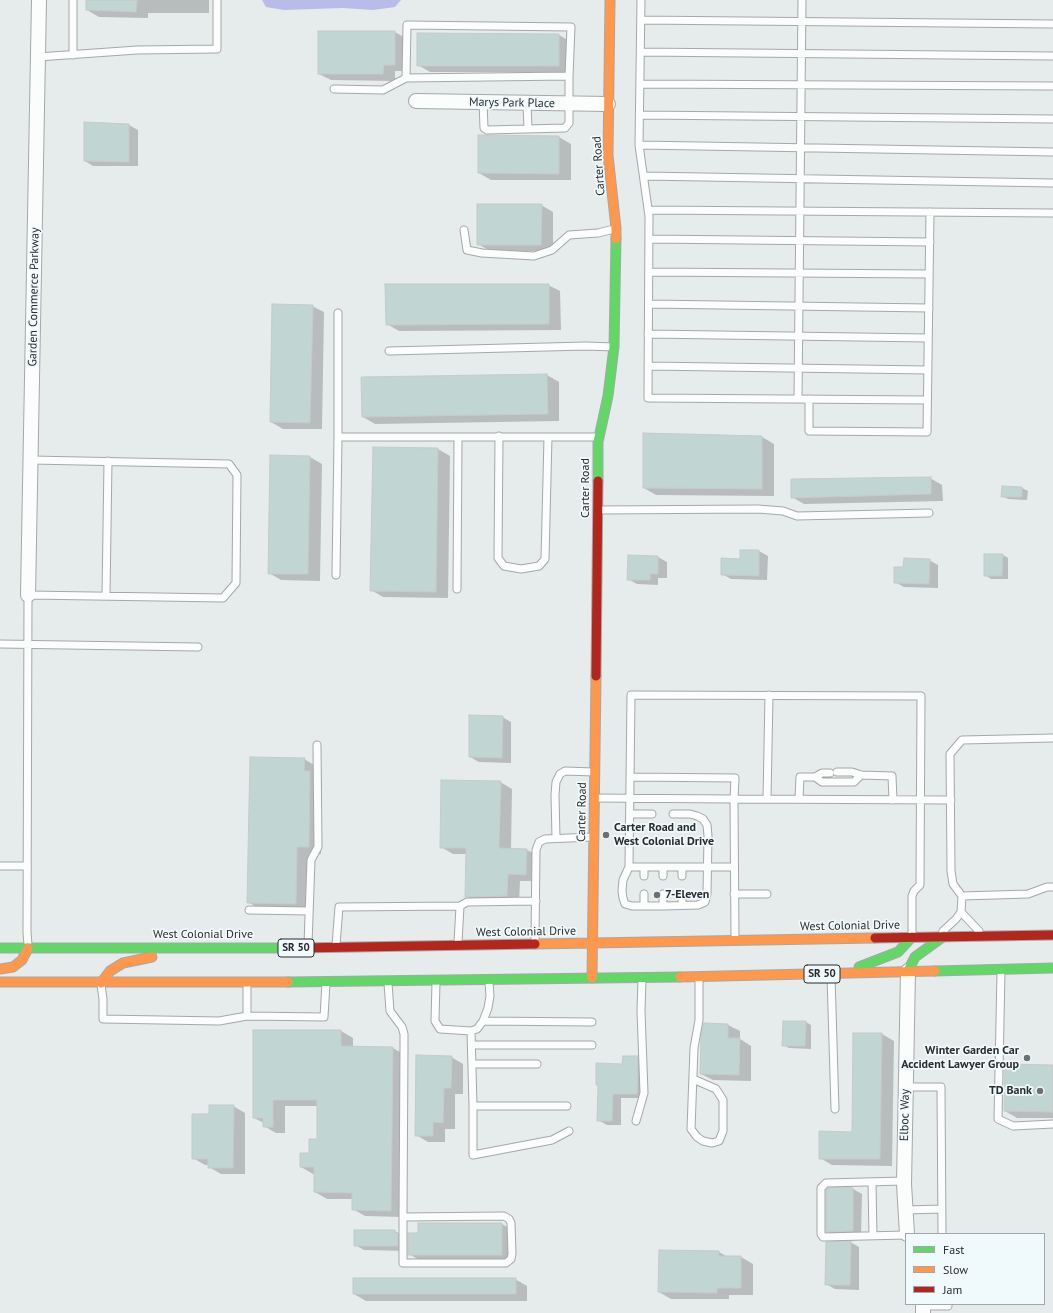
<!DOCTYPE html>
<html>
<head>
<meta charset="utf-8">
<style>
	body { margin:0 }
	#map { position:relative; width:1053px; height:1313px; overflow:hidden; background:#e6ebeb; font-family:"PT Sans",sans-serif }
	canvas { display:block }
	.legend { position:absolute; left:905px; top:1233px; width:140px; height:72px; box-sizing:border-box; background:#f0f9fc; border:1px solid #a1a7aa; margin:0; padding:5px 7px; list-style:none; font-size:12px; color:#2a2d2e }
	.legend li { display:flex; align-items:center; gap:8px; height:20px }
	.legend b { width:20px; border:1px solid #a1a7aa }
</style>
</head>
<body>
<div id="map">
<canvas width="1053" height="1313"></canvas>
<ul class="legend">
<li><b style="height:5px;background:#63d668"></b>Fast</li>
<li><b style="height:5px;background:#ff974d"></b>Slow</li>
<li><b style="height:5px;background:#b3261e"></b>Jam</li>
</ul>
</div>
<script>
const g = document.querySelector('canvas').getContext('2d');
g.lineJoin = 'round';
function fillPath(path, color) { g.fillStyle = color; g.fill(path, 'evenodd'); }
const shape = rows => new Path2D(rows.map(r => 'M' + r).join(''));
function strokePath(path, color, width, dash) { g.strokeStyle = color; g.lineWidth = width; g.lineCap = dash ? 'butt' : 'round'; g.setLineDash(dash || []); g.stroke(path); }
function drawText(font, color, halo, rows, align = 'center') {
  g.font = font + ' "PT Sans",sans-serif'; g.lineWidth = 3.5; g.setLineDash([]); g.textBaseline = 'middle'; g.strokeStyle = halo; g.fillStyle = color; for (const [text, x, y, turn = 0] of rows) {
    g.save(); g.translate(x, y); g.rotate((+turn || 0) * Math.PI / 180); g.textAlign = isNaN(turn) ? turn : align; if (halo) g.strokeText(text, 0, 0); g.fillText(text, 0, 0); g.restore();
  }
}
const water = shape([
	[262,0,401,0,395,7,373,10,343,8,284,10,266,7]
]);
const shadow = shape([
	[87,0,209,0,209,13,148,13,148,18,99,17,87,10],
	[395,32,407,39,407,71,395,71,395,81,331,80,319,74],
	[418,34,559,35,571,42,571,72,430,72,418,65],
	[129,125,138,130,138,166,93,166,85,161],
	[479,136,559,137,571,144,571,180,491,180,479,173],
	[541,205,553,212,553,251,490,251,478,244],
	[548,285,560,291,561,330,399,331,387,324],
	[312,306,324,312,322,429,283,429,271,422],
	[547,375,559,382,559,421,375,424,363,417],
	[762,437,774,444,774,496,656,495,644,488],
	[374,448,438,449,450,456,448,598,383,597,371,590],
	[310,457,322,464,320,581,281,580,269,573],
	[930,478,942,485,943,501,804,504,792,497],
	[1022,488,1028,491,1027,500,1008,499,1002,496],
	[759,551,768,556,767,580,731,579,722,574,741,560],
	[1003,555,1008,558,1008,579,991,579,985,575],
	[629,556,658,557,667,562,667,578,658,578,658,585,637,584,628,579],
	[929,560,938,565,938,588,904,587,895,582],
	[502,717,511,722,511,763,479,762,470,757],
	[304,759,316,766,316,776,322,779,321,854,309,853,308,910,260,909,248,902],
	[500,782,512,789,511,849,527,850,539,856,538,881,520,881,519,903,478,903,466,896,467,854,453,854,441,847],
	[806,1022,811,1025,811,1049,789,1048,783,1045],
	[704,1024,728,1025,740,1031,740,1039,751,1046,751,1081,713,1080,701,1074],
	[254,1031,341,1031,353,1038,353,1047,393,1048,405,1055,403,1217,365,1216,353,1209,353,1199,327,1199,315,1192,315,1174,313,1174,301,1167,310,1154,318,1140,318,1106,285,1106,285,1133,276,1133,264,1126,264,1123,254,1118],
	[882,1034,894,1041,892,1166,832,1165,820,1158,853,1133],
	[451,1057,463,1064,463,1094,455,1094,455,1129,445,1129,445,1142,428,1142,416,1135],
	[637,1057,646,1062,646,1098,621,1098,621,1125,607,1125,598,1120,599,1086,597,1085,623,1065],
	[1053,1066,1053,1118,1017,1118,1005,1111],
	[233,1106,245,1113,245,1174,221,1174,209,1167,209,1165,205,1165,193,1158,210,1115],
	[829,1189,853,1189,862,1194,861,1236,836,1236,827,1231],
	[502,1224,514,1231,514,1262,421,1261,409,1254,419,1234],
	[395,1231,407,1239,407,1251,364,1250,355,1245],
	[850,1242,859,1247,859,1290,835,1289,826,1284],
	[719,1252,728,1257,741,1257,753,1264,753,1295,729,1295,729,1299,671,1299,659,1292],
	[515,1279,527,1286,527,1301,366,1301,354,1294]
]);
const building = shape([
	[86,0,137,0,136,12,86,10,86,0],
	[318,31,395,31,395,65,384,65,383,74,318,74,318,31],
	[417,33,559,34,559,66,417,66,417,33],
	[84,122,129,124,129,162,84,161,84,122],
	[478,135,559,136,559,174,478,173,478,135],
	[477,204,542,204,541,245,477,245,477,204],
	[385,284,549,284,549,324,386,325,385,284],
	[272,304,313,305,310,423,270,422,272,304],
	[547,374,548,414,362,417,361,377,547,374],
	[643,433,762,436,762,489,643,488,643,433],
	[373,447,438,448,436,592,370,591,373,447],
	[270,455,310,456,308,574,268,574,270,455],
	[931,477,931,494,791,498,791,479,931,477],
	[1002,486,1022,487,1022,497,1001,497,1002,486],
	[740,550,759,550,759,576,721,575,721,558,740,559,740,550],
	[984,554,1003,554,1002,576,984,576,984,554],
	[628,555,658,556,658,574,650,574,650,580,627,580,628,555],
	[904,558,930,559,929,584,894,583,894,567,903,567,904,558],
	[469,715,503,716,502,758,469,757,469,715],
	[250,757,305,758,304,771,310,771,309,847,297,847,296,904,247,903,250,757],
	[441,780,501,781,499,848,527,849,526,875,508,874,507,896,465,897,466,848,440,848,441,780],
	[783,1021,806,1021,805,1046,782,1046,783,1021],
	[704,1023,728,1024,728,1038,740,1038,739,1075,700,1074,701,1037,704,1023],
	[253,1030,341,1030,341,1046,393,1047,391,1211,352,1210,352,1193,314,1192,314,1167,300,1167,300,1153,309,1153,309,1139,317,1139,317,1100,273,1100,273,1127,263,1127,263,1118,253,1118,253,1030],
	[853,1033,882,1033,880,1159,819,1159,819,1131,852,1132,853,1033],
	[416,1055,452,1056,451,1088,444,1088,443,1123,433,1122,433,1136,415,1136,416,1055],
	[623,1056,638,1056,637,1094,613,1094,612,1121,597,1121,598,1085,596,1085,596,1063,622,1064,623,1056],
	[1005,1064,1053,1065,1053,1112,1004,1111,1005,1064],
	[209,1105,234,1105,233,1168,208,1168,208,1159,192,1159,192,1114,209,1114,209,1105],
	[847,1187,853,1188,853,1231,826,1232,826,1190,828,1188,847,1187],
	[418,1223,502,1223,502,1255,408,1255,408,1233,418,1233,418,1223],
	[354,1230,395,1230,395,1233,398,1233,398,1246,354,1246,354,1230],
	[851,1241,850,1285,825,1285,826,1242,851,1241],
	[659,1250,719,1251,719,1256,741,1256,741,1288,717,1288,717,1293,658,1292,659,1250],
	[353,1278,516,1278,516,1294,353,1294,353,1278]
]);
const lane = shape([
	[641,0,639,145,649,216,648,398,927,400],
	[641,20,1053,24],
	[641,52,1053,56],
	[73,55,73,0],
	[38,57,137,50,217,49,217,0],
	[640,84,1053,86],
	[334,89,383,90,406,78],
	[483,102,484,128,487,130,565,128,569,123,569,76,406,78,407,25,571,27,569,76],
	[527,103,528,129],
	[640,115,1053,119],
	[639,145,1053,152],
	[644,176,1053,183],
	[648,210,1053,213],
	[464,230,467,250,482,253,534,256,552,250,569,235,598,233,614,229],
	[649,239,930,242],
	[649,272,929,274],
	[649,304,929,308],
	[338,313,338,437],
	[648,334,928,338],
	[389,351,586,346,614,347],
	[648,366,928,370],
	[798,399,802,0],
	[809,399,809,431,927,432,930,212],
	[499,436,498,558,504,566,521,569,539,566,545,559,548,437],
	[598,510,758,509,783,511,797,516,929,513],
	[336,575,338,437,599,437],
	[457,589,458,437],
	[106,596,108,461],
	[0,644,198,647],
	[837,772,852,772,861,775,892,776,893,800],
	[630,777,735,778,734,799,951,800],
	[815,777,822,782,854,782,861,775],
	[594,798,734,799,735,939],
	[767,799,769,695],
	[799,799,800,777,815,777,822,773,830,773],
	[630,814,652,814],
	[556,838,555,795,556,782,560,774,565,771,594,772],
	[0,866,27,866],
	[629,867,623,880,622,891,623,898,625,904,632,906,663,906,698,905,705,902,707,894,708,836,707,825,703,819,697,816,690,814,673,814],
	[644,867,644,876],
	[682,867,682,876],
	[734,867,629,867,631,695,921,696,920,885,914,891,912,896,912,934],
	[663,876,663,867],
	[734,894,767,894],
	[962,896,1028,894,1047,887,1053,887],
	[682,905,682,894],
	[644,906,644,894],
	[663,906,663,894],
	[249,910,309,911],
	[961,912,979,931],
	[943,931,956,919,961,912,962,896,953,884,951,871,950,754,962,740,1053,738],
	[535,941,536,850,539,842,545,839,593,837],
	[458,943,460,906,467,902,536,901],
	[28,945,27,932,28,595,223,598,236,583,237,475,229,464,31,460],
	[308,945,311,860,318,847,317,745],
	[336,945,339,907,460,906],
	[1001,972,998,1119,1013,1126,1053,1124],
	[831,976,835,1109],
	[436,982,435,1021,440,1029,471,1031,477,1029,483,1021,488,1008,490,996,489,982],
	[388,983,390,1011,402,1027,404,1034,404,1046,403,1217,403,1263,506,1263,511,1259,512,1254,511,1223,509,1219,504,1216,403,1217],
	[247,984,247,1016,324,1017,326,983],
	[101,985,103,999,103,1019,219,1021,247,1016],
	[483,1021,592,1022],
	[471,1031,473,1106,473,1155,552,1140,569,1131],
	[472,1045,592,1045],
	[472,1064,537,1064],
	[693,1079,716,1089,723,1100,723,1131,719,1141,712,1143,703,1141,697,1137,691,1129,694,1048,699,1020,699,978],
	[905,1087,941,1087,942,1234],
	[473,1106,567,1106],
	[636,1121,644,1093,641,1011,642,979],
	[904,1181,826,1183,821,1188,821,1234,823,1237,906,1235],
	[872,1182,873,1236],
	[906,1210,941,1209],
	[923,1306,948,1306,948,1304]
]);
const street = shape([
	[416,101,608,104],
	[28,595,39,0],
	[907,1234,904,1184,908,971],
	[923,1313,923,1304]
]);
const fast = shape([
	[598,481,598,442,608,396,614,347,616,239],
	[0,948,298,948],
	[859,967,898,952,912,937],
	[908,971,915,957,944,936],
	[935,971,1053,968],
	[288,982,680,977]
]);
const slow = shape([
	[610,0,608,155,616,228,616,239],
	[535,944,875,938],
	[0,969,13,967,22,960,28,948],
	[680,977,935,971],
	[592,978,596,676],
	[0,982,288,982],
	[101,983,110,971,123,963,152,957]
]);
const jam = shape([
	[596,676,598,481],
	[875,938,1053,935],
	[298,948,535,944]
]);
const markers = [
	[606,835,4,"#6c7070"],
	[657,895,4,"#6c7070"],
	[1027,1058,4,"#6c7070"],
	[1040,1091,4,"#6c7070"]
];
const shields = [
	[296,948,36],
	[822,974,36]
];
const shieldNames = [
	["SR 50",296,948],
	["SR 50",822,974]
];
const streetNames = [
	["Marys Park Place",512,103,1],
	["Carter Road",599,166,-94],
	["Garden Commerce Parkway",34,297,-89],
	["Carter Road",586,488,-90],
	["Carter Road",582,812,-89],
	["West Colonial Drive",850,926,-1],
	["West Colonial Drive",526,932,-1],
	["West Colonial Drive",203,935],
	["Elboc Way",905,1115,-89]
];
const poiNames = [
	["Carter Road and",614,828],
	["West Colonial Drive",614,842],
	["7-Eleven",665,895],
	["Winter Garden Car",1019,1051,"right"],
	["Accident Lawyer Group",1019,1065,"right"],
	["TD Bank",1032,1091,"right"]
];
fillPath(water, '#b9bce8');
fillPath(shadow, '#0003');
fillPath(building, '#c1d5d2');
strokePath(building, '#c6cac9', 1);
strokePath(lane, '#a5a8a9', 9);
strokePath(street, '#a5a8a9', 16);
strokePath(fast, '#a5a8a9', 11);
strokePath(slow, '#a5a8a9', 11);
strokePath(jam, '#a5a8a9', 11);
strokePath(lane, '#fbfcfc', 7);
strokePath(street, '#fbfcfc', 14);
strokePath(fast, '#63d668', 9);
strokePath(slow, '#ff974d', 9);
strokePath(jam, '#b3261e', 9);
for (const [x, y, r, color] of markers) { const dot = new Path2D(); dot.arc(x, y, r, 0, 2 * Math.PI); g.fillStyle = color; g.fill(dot); strokePath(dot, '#f0f9fc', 1.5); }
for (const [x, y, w] of shields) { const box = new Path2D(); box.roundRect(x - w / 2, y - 9, w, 18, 3); g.fillStyle = '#f0f9fc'; g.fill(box); strokePath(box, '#2a2d2e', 1); }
drawText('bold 11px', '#2a2d2e', null, shieldNames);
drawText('12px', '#2a2d2e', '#f0f9fc', streetNames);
drawText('bold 12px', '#2a2d2e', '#f0f9fc', poiNames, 'left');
</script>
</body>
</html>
